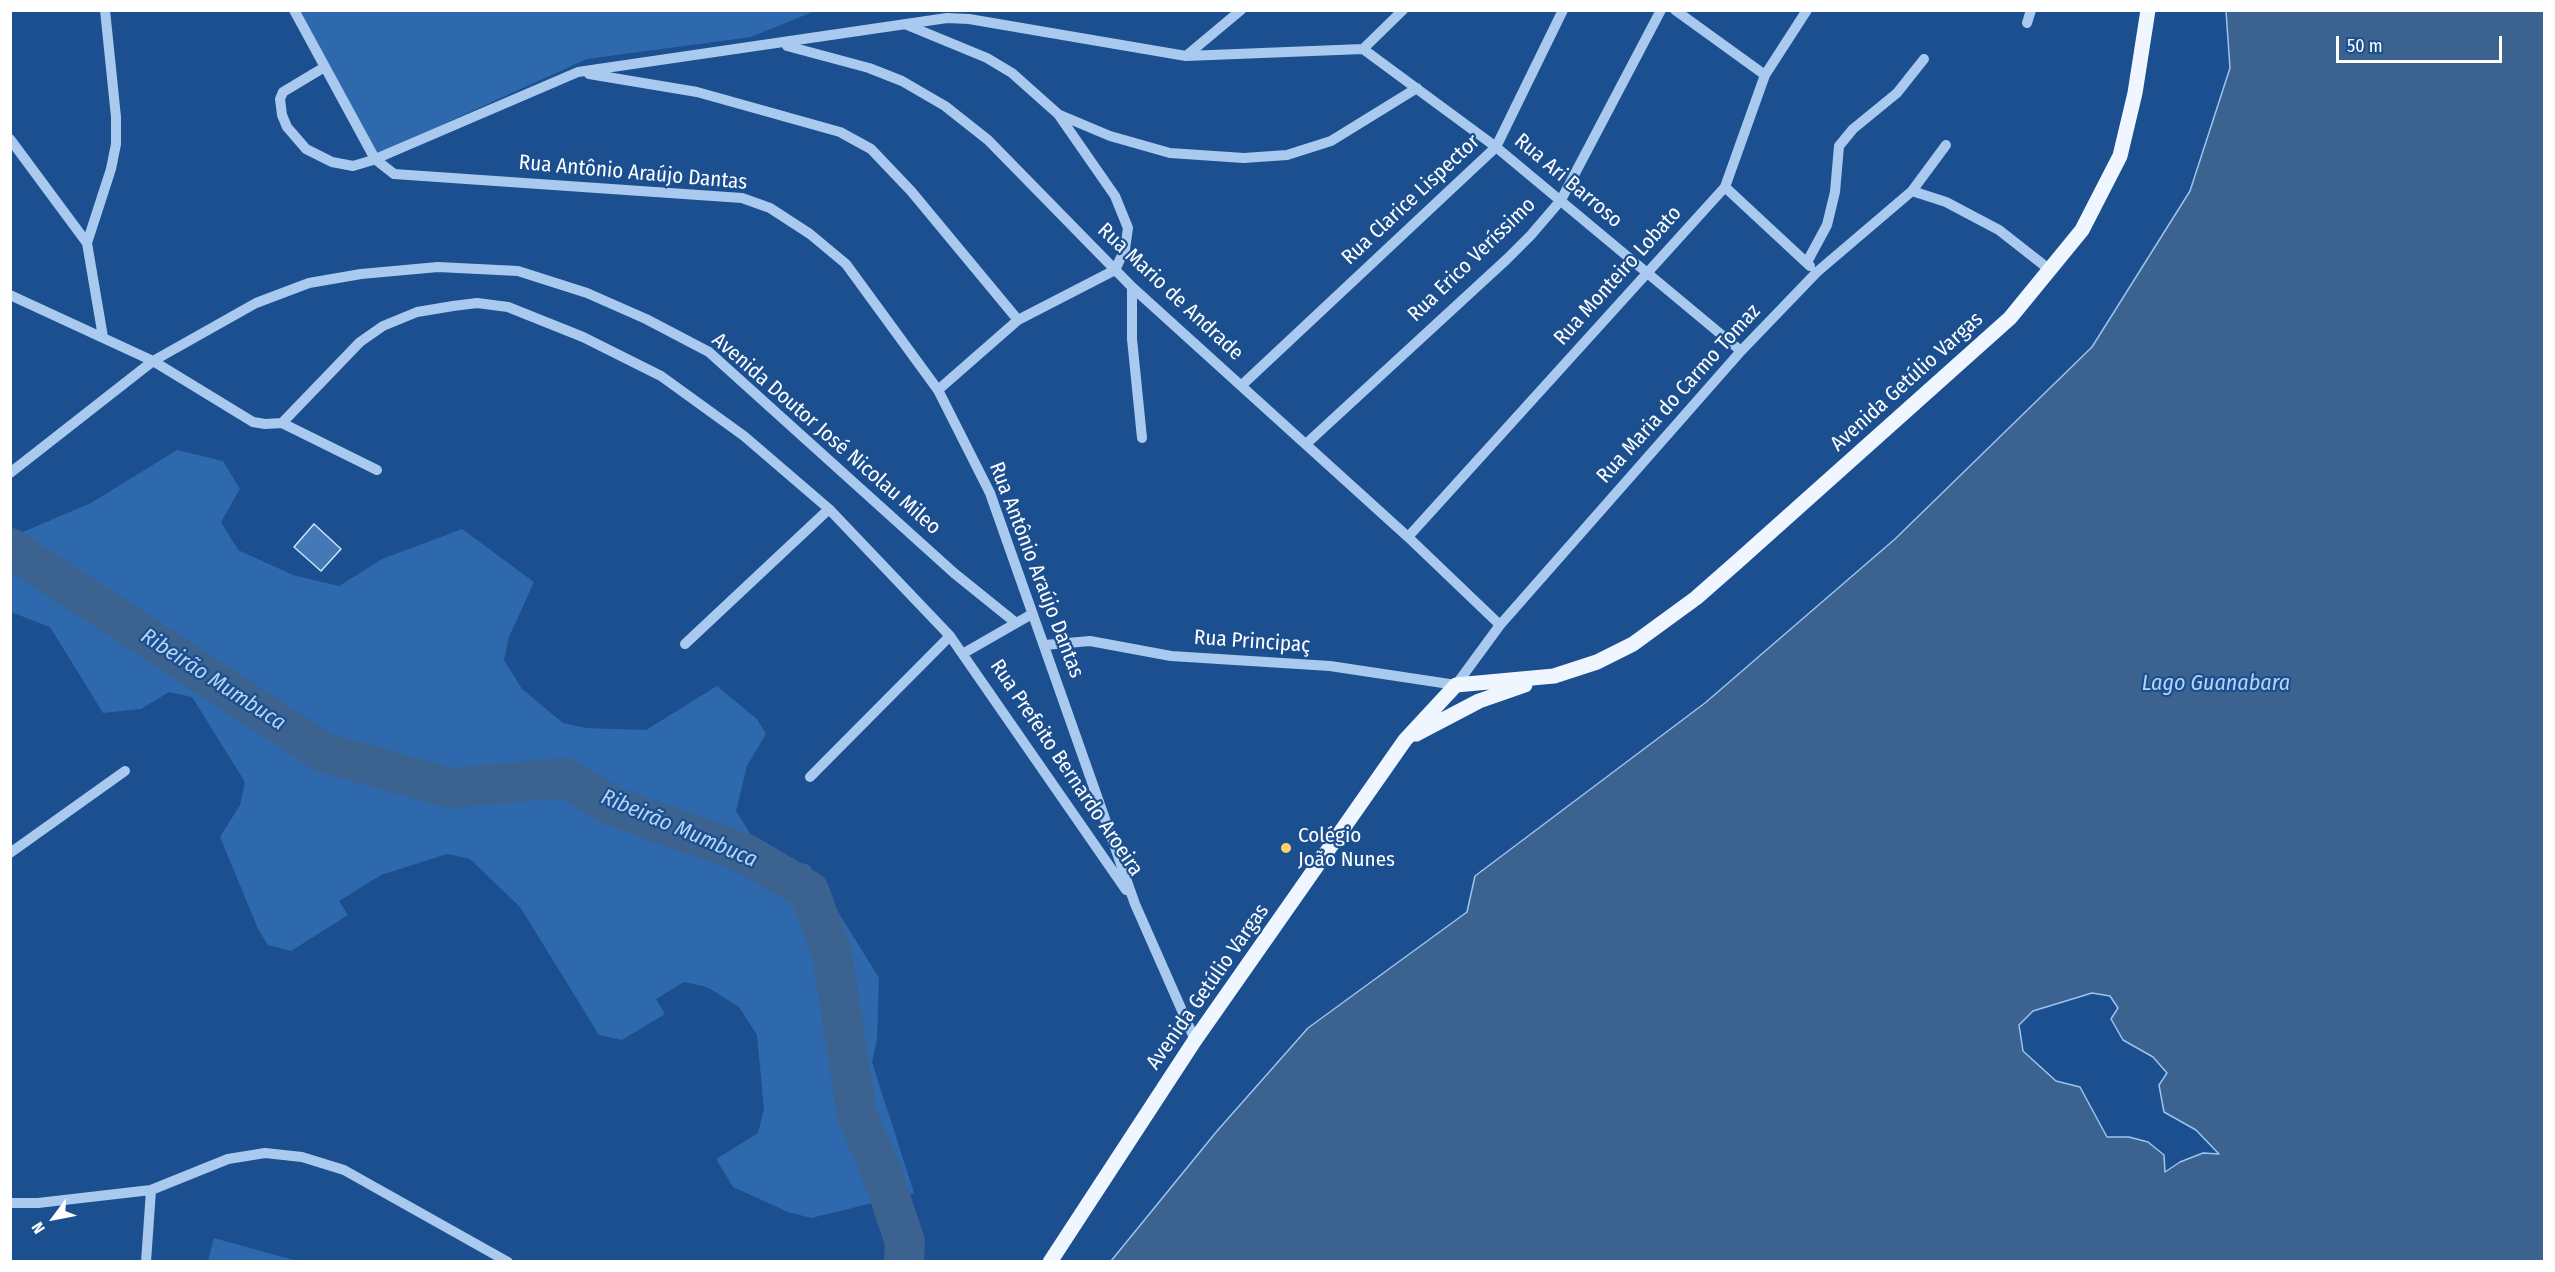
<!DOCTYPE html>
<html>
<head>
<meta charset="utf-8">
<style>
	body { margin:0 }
	#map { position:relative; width:2555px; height:1272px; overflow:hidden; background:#1b4f8f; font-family:"Fira Sans Condensed",sans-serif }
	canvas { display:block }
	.frame { position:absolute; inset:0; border:12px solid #fff; pointer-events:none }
	.north { position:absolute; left:24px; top:1188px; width:60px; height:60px; -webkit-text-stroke:4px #1b4f8f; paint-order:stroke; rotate:238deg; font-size:16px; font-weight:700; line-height:24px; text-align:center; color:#fff }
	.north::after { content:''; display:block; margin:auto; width:21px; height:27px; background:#fff; clip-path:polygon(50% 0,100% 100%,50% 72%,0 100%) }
	.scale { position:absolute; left:2336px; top:36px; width:166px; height:27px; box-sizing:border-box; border:3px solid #fff; border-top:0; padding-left:8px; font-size:18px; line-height:21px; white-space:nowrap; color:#fff; -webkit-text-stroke:4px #1b4f8f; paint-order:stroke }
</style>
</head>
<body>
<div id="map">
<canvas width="2555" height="1272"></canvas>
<div class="frame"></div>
<div class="north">N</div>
<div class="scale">50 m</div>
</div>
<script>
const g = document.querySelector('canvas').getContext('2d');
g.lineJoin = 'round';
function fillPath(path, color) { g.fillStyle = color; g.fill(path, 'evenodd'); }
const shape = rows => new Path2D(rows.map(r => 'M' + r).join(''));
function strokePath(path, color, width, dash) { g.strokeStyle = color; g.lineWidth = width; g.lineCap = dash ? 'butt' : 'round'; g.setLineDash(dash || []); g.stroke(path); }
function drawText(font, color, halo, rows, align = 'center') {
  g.font = font + ' "Fira Sans Condensed",sans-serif'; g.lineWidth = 4.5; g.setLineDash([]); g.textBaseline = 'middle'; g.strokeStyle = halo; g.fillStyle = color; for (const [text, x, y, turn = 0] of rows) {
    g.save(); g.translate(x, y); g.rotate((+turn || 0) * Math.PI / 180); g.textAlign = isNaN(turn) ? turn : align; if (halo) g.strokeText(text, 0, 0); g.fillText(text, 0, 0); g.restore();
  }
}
const green = shape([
	[298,11,815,11,751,37,587,59,377,154],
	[177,450,223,461,240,489,221,522,238,550,293,575,339,586,382,559,462,529,534,582,509,637,504,660,522,689,563,723,586,728,646,730,717,686,757,719,766,734,747,766,736,811,763,854,809,865,879,978,877,1039,872,1062,914,1193,811,1218,788,1212,733,1187,716,1159,758,1133,764,1109,757,1035,739,1007,707,987,684,982,656,999,665,1014,622,1040,599,1035,520,907,470,859,447,854,381,875,339,901,348,915,291,951,268,945,259,931,220,837,240,805,245,782,192,697,169,692,141,709,103,713,50,627,11,612,11,537,91,503],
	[214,1238,297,1261,208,1261]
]);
const water = shape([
	[2226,11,2544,11,2544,1261,1111,1261,1217,1131,1308,1028,1467,912,1475,876,1705,703,1895,539,2092,347,2190,191,2230,68,2226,11],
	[2092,993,2110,996,2118,1008,2111,1019,2123,1040,2153,1057,2167,1073,2159,1085,2164,1112,2196,1130,2219,1154,2203,1153,2180,1162,2165,1172,2164,1155,2148,1142,2129,1137,2107,1137,2080,1087,2056,1081,2023,1051,2019,1025,2033,1011,2092,993]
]);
const river = shape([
	[10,548,323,752,449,788,566,778,612,806,746,854,809,891,832,953,857,1115,881,1171,905,1242,904,1262]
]);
const building = shape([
	[314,524,341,549,321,571,294,547,314,524]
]);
const minor = shape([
	[294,10,375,159,394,174,742,198,770,208,810,234,846,264,938,390,990,493,1135,904,1195,1040],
	[1675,10,1765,75],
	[2027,23,2031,10],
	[907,25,987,58,1012,73,1058,114,1115,196,1128,228,1125,249,1115,270,1018,320,938,390],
	[787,46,869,68,902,81,945,106,988,140,1132,287,1408,537,1500,625],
	[1363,49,1496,147,1741,351],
	[1363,49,1403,10],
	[1186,56,1241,10],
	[323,68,283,92,280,99,282,115,287,127,306,149,332,162,353,166,373,160,578,72,947,18,969,19,1186,56,1363,49],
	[589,74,697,92,840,132,871,149,911,191,1018,320],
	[1060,115,1110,136,1170,153,1244,158,1287,155,1331,141,1417,88],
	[10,139,87,243],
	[1725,187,1810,266],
	[1912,191,1946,202,1999,230,2050,270],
	[1807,262,1827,225,1835,192,1839,146,1853,129,1897,93,1924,59],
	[1132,287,1132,339,1142,438],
	[10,295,153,361,253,422,265,424,282,423,360,342,383,326,417,312,453,306,477,303,508,307,583,337,661,376,744,436,829,509,950,636,1126,890],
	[103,337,87,243,111,169,116,144,116,117,105,10],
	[1242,385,1496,147,1563,10],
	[282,423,377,470],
	[1306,444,1507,259,1531,235,1561,200,1661,10],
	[10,473,153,361,256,303,309,283,361,274,438,267,518,271,587,293,646,319,709,352,954,573,1016,623],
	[1408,537,1725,187,1765,75,1807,10],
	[685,644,829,509],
	[1045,645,1090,641,1171,656,1330,666,1456,685,1500,625,1741,351,1817,272,1912,191,1946,145],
	[964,653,1032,614],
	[810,777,950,636],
	[10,853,125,771],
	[10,1203,38,1203,151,1190,228,1159,265,1153,302,1157,344,1170,508,1262],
	[146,1262,151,1190]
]);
const major = shape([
	[1416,734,1479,701,1525,685],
	[1050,1262,1195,1040,1405,740,1456,685,1554,676,1597,662,1633,644,1696,598,1737,562,2010,318,2082,230,2120,156,2135,93,2148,10]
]);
const markers = [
	[1286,848,6,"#ffd166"]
];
const streetNames = [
	["Rua Antônio Araújo Dantas",633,173,5],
	["Rua Ari Barroso",1568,181,40],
	["Rua Clarice Lispector",1411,200,-43],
	["Rua Erico Veríssimo",1472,260,-44],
	["Rua Monteiro Lobato",1618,276,-48],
	["Rua Mario de Andrade",1170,292,43],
	["Avenida Getúlio Vargas",1907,382,-42],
	["Rua Maria do Carmo Tomaz",1679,394,-48],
	["Avenida Doutor José Nicolau Mileo",826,434,41],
	["Rua Antônio Araújo Dantas",1036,570,69],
	["Rua Principaç",1252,642,4],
	["Rua Prefeito Bernardo Aroeira",1066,768,56],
	["Avenida Getúlio Vargas",1208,987,-55]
];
const poiNames = [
	["Colégio",1298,836],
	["João Nunes",1298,860]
];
const waterNames = [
	["Ribeirão Mumbuca",213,680,33],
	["Lago Guanabara",2216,684],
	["Ribeirão Mumbuca",679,829,23]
];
fillPath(green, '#2e69ad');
fillPath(water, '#3c6290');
strokePath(water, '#9cc4f0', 1.5);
strokePath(river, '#3c6290', 40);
fillPath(building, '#4478b7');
strokePath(building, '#cfe3fa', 1.5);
strokePath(minor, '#a9c9ee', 10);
strokePath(major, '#f0f6ff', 15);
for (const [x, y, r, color] of markers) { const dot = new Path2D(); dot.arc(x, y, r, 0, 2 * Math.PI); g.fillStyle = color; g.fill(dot); strokePath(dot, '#1b4f8f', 2); }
drawText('21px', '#fff', '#1b4f8f', streetNames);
drawText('21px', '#fff', '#1b4f8f', poiNames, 'left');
drawText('italic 22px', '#b5d3f5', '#1b4f8f', waterNames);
</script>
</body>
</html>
